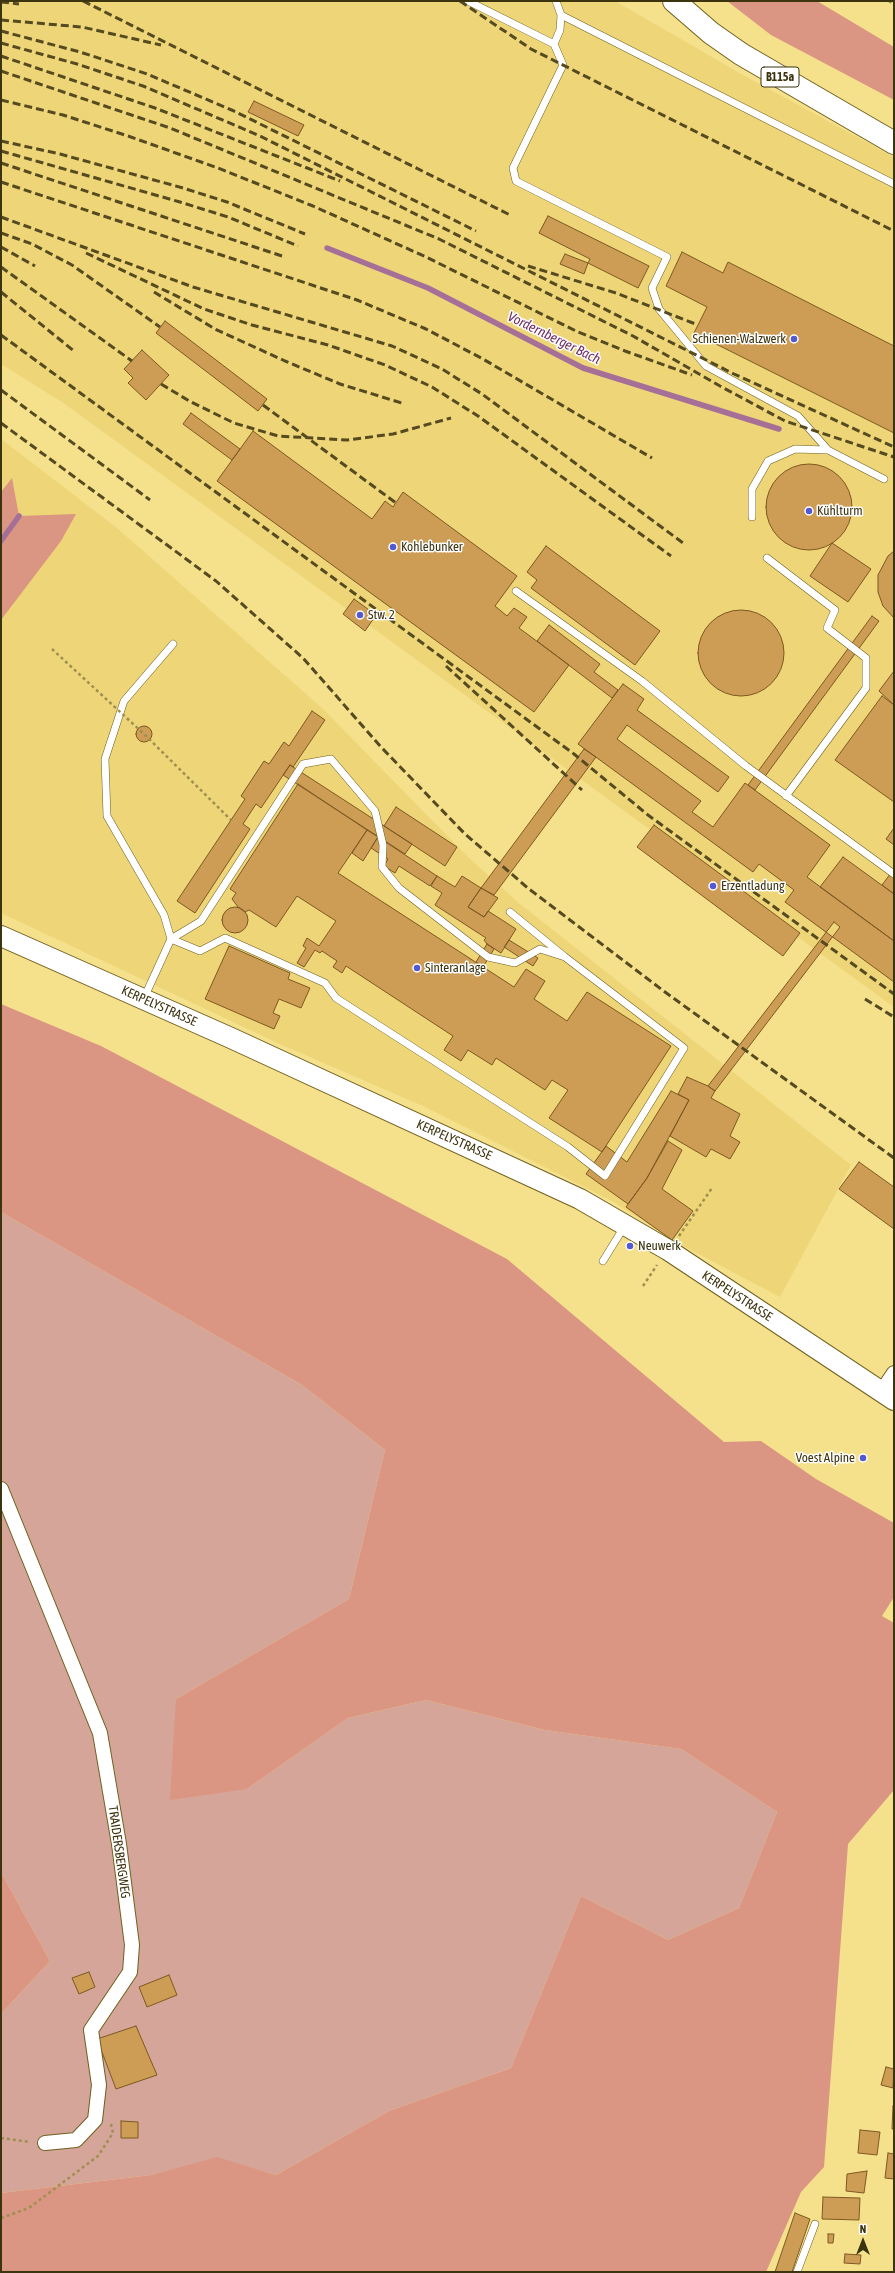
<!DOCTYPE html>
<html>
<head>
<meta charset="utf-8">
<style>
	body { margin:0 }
	#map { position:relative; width:895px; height:2273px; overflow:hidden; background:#f5e08c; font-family:"Asap Condensed",sans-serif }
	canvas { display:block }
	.frame { position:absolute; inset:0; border:2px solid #3c330f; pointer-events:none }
	.north { position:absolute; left:843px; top:2221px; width:40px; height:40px; -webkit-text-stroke:3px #fff; paint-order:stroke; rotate:0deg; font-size:11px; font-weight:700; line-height:16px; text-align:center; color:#3c330f }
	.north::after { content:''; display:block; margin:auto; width:14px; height:18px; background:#3c330f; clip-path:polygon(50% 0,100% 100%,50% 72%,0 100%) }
</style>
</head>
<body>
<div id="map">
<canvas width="895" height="2273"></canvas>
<div class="frame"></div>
<div class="north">N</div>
</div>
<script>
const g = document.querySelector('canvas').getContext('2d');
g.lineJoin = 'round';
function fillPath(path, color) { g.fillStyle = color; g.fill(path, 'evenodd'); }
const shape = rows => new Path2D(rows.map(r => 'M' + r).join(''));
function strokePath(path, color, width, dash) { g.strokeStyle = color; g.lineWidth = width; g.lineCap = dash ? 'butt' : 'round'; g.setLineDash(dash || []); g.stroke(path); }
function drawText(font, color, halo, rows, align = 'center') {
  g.font = font + ' "Asap Condensed",sans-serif'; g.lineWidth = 3; g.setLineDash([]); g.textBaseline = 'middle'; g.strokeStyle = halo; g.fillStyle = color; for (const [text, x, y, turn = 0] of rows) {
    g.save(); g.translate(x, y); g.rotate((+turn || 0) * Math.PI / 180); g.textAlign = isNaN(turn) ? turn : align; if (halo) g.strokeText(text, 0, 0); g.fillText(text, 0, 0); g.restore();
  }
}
const built = shape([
	[1,1,615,1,743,75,894,157,894,1007,62,402,1,364],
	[1,439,117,528,322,708,469,858,520,904,851,1165,780,1297,672,1240,614,1202,423,1106,282,1045,1,913]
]);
const green = shape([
	[1,1212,302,1385,385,1450,349,1599,176,1699,247,1789,348,1718,426,1700,545,1730,681,1749,777,1812,739,1908,668,1940,581,1896,511,2068,389,2111,276,2175,217,2158,151,2175,1,2193,1,2014,50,1961,1,1872]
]);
const forest = shape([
	[727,1,817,1,894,47,894,100,771,35],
	[12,478,19,516,76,514,61,541,1,620,1,492],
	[1,1004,101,1046,507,1259,724,1442,761,1441,816,1479,894,1523,894,1597,882,1616,894,1623,894,1790,848,1844,824,2167,801,2192,766,2272,1,2272,1,2193,151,2175,217,2157,276,2175,389,2111,511,2068,581,1896,668,1940,739,1908,777,1812,681,1749,545,1730,426,1700,348,1718,247,1789,170,1800,176,1699,349,1599,385,1450,302,1385,1,1212],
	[1,1872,50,1961,1,2014]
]);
const stream = shape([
	[327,248,428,288,583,368,779,429],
	[1,541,19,516]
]);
const building = shape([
	[254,101,304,125,298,136,248,112,254,101],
	[548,216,649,266,638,288,588,263,590,259,539,233,548,216],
	[682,252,723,273,728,262,894,346,894,433,694,333,707,307,666,286,682,252],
	[565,254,588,263,584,274,560,264,565,254],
	[165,321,267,399,258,411,156,333,165,321],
	[142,350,169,375,146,400,128,383,133,378,124,369,142,350],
	[191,413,240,449,232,460,183,424,191,413],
	[253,431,372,519,385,501,393,507,403,492,517,576,495,606,507,616,514,608,527,617,519,628,569,665,534,712,217,481,253,431],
	'766 507a43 43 0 1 1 86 0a43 43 0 1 1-86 0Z',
	[832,543,871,569,848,602,810,576,832,543],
	[546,546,660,631,635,665,531,588,537,580,527,572,546,546],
	[894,551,894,618,883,606,878,592,878,575,888,556,894,551],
	[354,599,376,615,365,631,343,614,354,599],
	'698 653a43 43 0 1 1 86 0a43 43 0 1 1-86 0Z',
	[872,616,879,621,755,790,748,785,872,616],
	[549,625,600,664,594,672,618,690,612,698,537,641,549,625],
	[894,671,894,705,879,691,894,671],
	[623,684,644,699,637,710,729,777,718,792,627,725,617,739,701,801,692,812,713,827,745,783,830,845,807,877,894,941,894,982,785,902,794,890,759,864,753,872,578,744,623,684],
	[882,696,894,705,894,802,835,760,882,696],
	[312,711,325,720,293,767,290,765,261,808,256,804,243,824,250,829,195,913,177,901,245,799,241,796,264,761,269,764,284,742,289,746,312,711],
	'136 734a8 8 0 1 1 16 0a8 8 0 1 1-16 0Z',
	[584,749,596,757,494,895,481,888,584,749],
	[290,765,412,844,405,854,283,775,290,765],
	[298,784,367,830,338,873,514,987,526,969,545,981,534,999,567,1021,587,992,671,1046,602,1152,549,1118,568,1090,552,1080,545,1090,496,1058,492,1065,468,1050,461,1061,444,1050,453,1036,346,966,342,973,333,967,337,961,322,951,320,953,315,950,304,967,297,963,306,948,303,946,307,938,319,946,336,921,297,896,276,927,249,910,245,912,238,907,232,899,236,893,230,889,298,784],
	[396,807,457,847,445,866,384,826,396,807],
	[654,825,800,933,783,956,637,847,654,825],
	[894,828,894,845,886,839,894,828],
	[367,830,378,837,363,861,352,853,367,830],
	[378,837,437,876,430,886,399,866,395,873,384,866,388,859,371,848,378,837],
	[843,857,894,894,894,941,820,887,843,857],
	[894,869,894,894,882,885,894,869],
	[437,876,455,887,462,876,481,888,468,907,484,917,488,911,516,929,501,953,487,944,484,940,486,938,435,905,442,893,431,886,437,876],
	[481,888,498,898,484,917,468,907,481,888],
	'222 920a13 13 0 1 1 26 0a13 13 0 1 1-26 0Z',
	[834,922,840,927,715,1091,708,1086,834,922],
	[509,940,538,958,533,966,504,947,509,940],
	[487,944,494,949,483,967,476,962,487,944],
	[229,946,290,973,288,979,310,988,301,1008,279,999,273,1013,280,1016,274,1029,205,999,229,946],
	[687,1077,708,1086,715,1091,711,1098,740,1114,730,1136,740,1142,730,1159,711,1149,706,1157,670,1136,689,1100,678,1094,687,1077],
	[671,1091,689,1100,647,1178,628,1204,586,1174,606,1146,627,1162,671,1091],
	[668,1141,682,1150,662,1189,693,1211,672,1240,626,1207,647,1178,668,1141],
	[859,1162,894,1187,894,1229,839,1189,859,1162],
	[89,1972,95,1987,79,1994,72,1978,89,1972],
	[169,1975,177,1995,147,2007,139,1987,169,1975],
	[136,2026,157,2075,116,2089,97,2039,136,2026],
	[886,2067,894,2069,893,2088,881,2085,886,2067],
	[893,2106,894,2106,894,2129,892,2129,893,2106],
	[121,2121,138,2122,138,2138,121,2138,121,2121],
	[860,2130,880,2132,877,2155,858,2153,860,2130],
	[888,2153,894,2154,894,2179,885,2178,888,2153],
	[867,2171,864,2193,846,2191,847,2174,867,2171],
	[823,2197,860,2198,859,2220,822,2219,823,2197],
	[795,2213,810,2219,792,2272,775,2272,795,2213],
	[828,2234,834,2234,833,2243,828,2243,828,2234],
	[845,2254,861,2255,860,2264,844,2263,845,2254]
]);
const path = shape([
	[889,1,894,5],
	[679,1236,712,1188],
	[643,1286,657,1265],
	[1,2138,30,2142],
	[1,2218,29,2208,98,2156,113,2133,111,2124]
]);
const service = shape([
	[468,1,554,44],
	[556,1,561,15,560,30,554,44,563,65,513,168,516,181,667,257,652,288,659,309,706,366,798,416,828,450,884,479],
	[561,15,894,184],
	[752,517,752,489,768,461,795,449,828,450],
	[767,558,835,610,827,628,866,658,866,688,786,796],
	[516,591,642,681,746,766,894,874],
	[510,912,565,957,684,1048,605,1176,568,1147,336,998,325,983,225,938,200,951,171,939,201,921,303,764,331,759,375,811,383,845,382,867,399,888,488,957,515,963,540,949,565,957],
	[144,998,171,939,164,915,107,816,105,759,124,701,173,644],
	[603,1261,624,1227],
	[797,2272,815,2224]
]);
const minor = shape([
	[882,1391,894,1373],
	[1,1489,100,1733,119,1844,132,1945,130,1972,91,2030,99,2085,95,2120,76,2140,45,2143]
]);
const secondary = shape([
	[1,936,231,1038,580,1199,668,1250,894,1400]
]);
const primary = shape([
	[674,1,711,33,741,54,894,143]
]);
const rail = shape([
	[83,1,512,216],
	[460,1,531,49,894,231],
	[1,2,19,4],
	[1,20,82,27,161,45],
	[1,31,80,52,147,74,234,111,476,231],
	[1,43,77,64,143,86,260,136,734,374,894,447],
	[1,56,155,108,340,181],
	[1,71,170,128,439,239,633,336,720,386,785,421,894,457],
	[1,100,63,115,128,136,218,168,313,206,426,257,578,332,625,351,692,375],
	[1,141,60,154,183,188,227,202,305,234],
	[1,151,180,202,228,217,298,246],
	[1,163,285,257],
	[1,182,357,300,426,329,483,359,652,458],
	[1,217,193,287,392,346,442,369,482,394,683,543],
	[1,233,32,244,72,265,160,327],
	[1,247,35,266],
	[86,253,204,309,252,325,328,345,385,365,432,387,478,416,671,556],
	[528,266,616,293,698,325],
	[1,267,132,361],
	[1,292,74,351],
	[154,292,215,329,285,361,340,384,405,404],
	[1,335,574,754,648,815,894,994],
	[161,384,191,402,234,423,278,436,347,440,393,434,451,418],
	[1,390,150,500],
	[263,405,396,503],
	[1,423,216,581,303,658,381,747,465,834,529,889,665,992,894,1158],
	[446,666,582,790],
	[865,999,894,1017]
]);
const pathBridge = shape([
	[52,649,144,734,231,820]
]);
const markers = [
	[794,339,4,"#535ad1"],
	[809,511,4,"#535ad1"],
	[393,547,4,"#535ad1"],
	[360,615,4,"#535ad1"],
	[713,886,4,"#535ad1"],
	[417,968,4,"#535ad1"],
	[630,1246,4,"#535ad1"],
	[863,1458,4,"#535ad1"]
];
const shields = [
	[780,77,38]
];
const shieldNames = [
	["B115a",780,77]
];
const poiNames = [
	["Schienen-Walzwerk",786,339,"right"],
	["Kühlturm",817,511],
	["Kohlebunker",401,547],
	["Stw. 2",368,615],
	["Erzentladung",721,886],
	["Sinteranlage",425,968],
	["Neuwerk",638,1246],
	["Voest Alpine",855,1458,"right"]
];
const streetNames = [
	["KERPELYSTRASSE",159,1006,24],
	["KERPELYSTRASSE",454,1140,24],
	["KERPELYSTRASSE",737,1296,33],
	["TRAIDERSBERGWEG",119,1852,82]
];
const waterNames = [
	["Vordernberger Bach",554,338,26]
];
fillPath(built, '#edd578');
fillPath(green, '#d4a598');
fillPath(forest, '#da9683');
strokePath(stream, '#a56f98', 5.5);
fillPath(building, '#ce9d55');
strokePath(building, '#7d5921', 1);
strokePath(service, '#6f601f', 8);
strokePath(minor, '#6f601f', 16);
strokePath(secondary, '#6f601f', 22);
strokePath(primary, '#6f601f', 24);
strokePath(path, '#9f9052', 2.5, [3, 3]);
strokePath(service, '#fff', 7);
strokePath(minor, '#fff', 14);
strokePath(secondary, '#fff', 20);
strokePath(primary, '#fff', 22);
strokePath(rail, '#554a20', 3, [8, 4]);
strokePath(pathBridge, '#9f9052', 2.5, [3, 3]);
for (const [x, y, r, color] of markers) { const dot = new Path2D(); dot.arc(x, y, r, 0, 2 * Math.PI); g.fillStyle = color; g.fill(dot); strokePath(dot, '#fff', 1.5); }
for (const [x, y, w] of shields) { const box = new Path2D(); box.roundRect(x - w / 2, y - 10, w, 20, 3); g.fillStyle = '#fff'; g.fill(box); strokePath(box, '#3c330f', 1); }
drawText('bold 12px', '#3c330f', null, shieldNames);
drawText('13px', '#3c330f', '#fff', poiNames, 'left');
drawText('13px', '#3c330f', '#fff', streetNames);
drawText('italic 14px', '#722f65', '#fff', waterNames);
</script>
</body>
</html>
